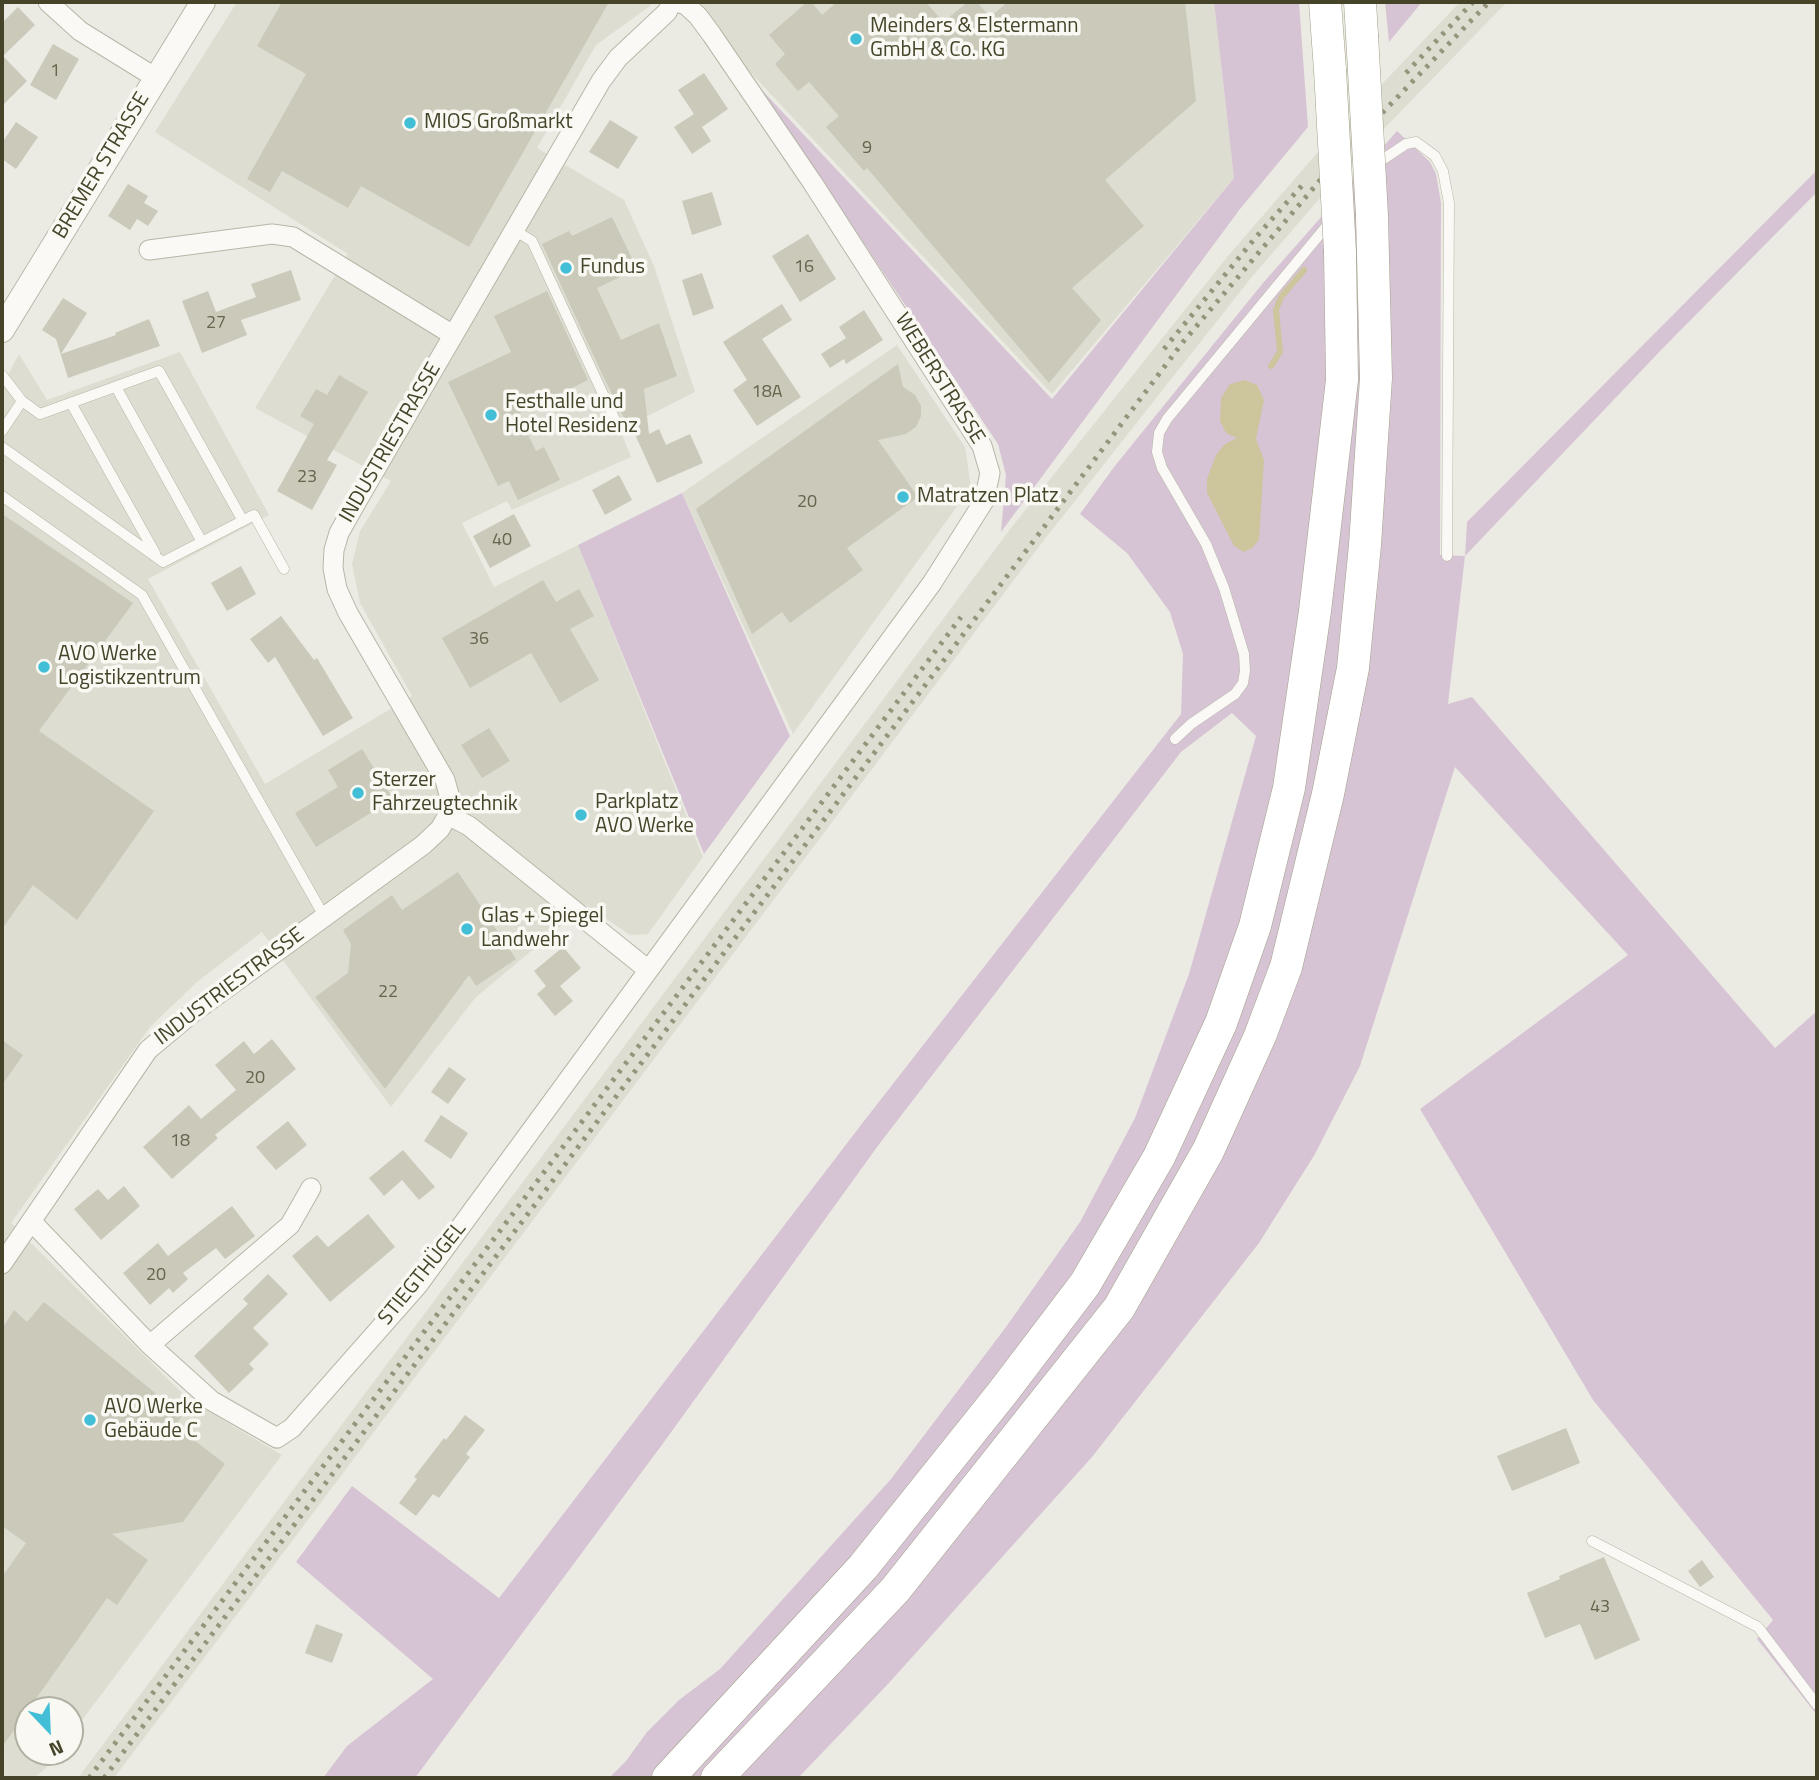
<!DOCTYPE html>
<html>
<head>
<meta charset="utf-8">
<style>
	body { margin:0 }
	#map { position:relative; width:1819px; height:1780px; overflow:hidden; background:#ecebe3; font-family:"Titillium Web",sans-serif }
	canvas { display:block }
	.frame { position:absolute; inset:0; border:4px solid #454429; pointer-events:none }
	.north { position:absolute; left:14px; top:1696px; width:70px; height:70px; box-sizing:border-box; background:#f9f8f3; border:2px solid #b1b0a2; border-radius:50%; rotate:157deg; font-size:19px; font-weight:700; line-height:28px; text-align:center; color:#454429 }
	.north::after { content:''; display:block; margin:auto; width:24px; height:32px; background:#42bfd6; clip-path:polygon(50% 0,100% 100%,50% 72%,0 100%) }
</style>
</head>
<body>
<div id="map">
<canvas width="1819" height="1780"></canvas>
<div class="frame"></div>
<div class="north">N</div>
</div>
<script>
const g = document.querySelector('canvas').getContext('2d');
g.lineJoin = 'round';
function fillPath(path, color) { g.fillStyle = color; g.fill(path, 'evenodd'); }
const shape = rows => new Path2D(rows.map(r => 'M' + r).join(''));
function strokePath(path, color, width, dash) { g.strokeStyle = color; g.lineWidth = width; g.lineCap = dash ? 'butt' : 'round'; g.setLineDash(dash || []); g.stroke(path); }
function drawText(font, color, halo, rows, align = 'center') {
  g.font = font + ' "Titillium Web",sans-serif'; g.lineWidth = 7; g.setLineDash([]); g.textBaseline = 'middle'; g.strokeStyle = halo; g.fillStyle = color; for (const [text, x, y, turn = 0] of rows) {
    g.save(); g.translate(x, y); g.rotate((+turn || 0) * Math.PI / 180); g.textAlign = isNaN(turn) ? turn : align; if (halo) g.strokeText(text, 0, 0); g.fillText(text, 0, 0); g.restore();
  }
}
const built = shape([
	[237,2,652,2,650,6,596,45,537,148,624,200,654,266,695,392,620,430,631,457,512,510,507,501,462,523,494,587,578,545,703,857,648,934,630,935,586,905,475,998,391,1107,262,932,197,982,150,1027,11,1223,189,1400,282,1455,70,1736,70,1710,28,1710,28,1752,58,1752,45,1769,34,1778,2,1778,2,386,19,354,47,400,180,352,269,515,148,579,265,784,412,696,360,603,352,564,360,531,391,481,255,408,348,254,155,132],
	[700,2,1214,2,1234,178,1052,394,749,71],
	[1460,2,1507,2,1345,169,1251,278,1041,544,114,1778,78,1778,1011,528,1227,257,1325,144],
	[897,345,965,447,971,487,793,734,682,493]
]);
const green = shape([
	[1214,2,1299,2,1308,127,1240,209,1001,532,1006,475,998,444,760,88,1052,399,1234,178],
	[1385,2,1422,2,1389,42],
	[1397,131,1430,162,1436,174,1441,203,1440,555,1465,556,1467,522,1817,170,1817,192,1663,348,1465,556,1448,704,1472,697,1775,1048,1817,1011,1817,1715,1757,1639,1773,1620,1593,1400,1420,1109,1628,955,1455,767,1360,1066,1315,1154,1259,1243,1092,1457,888,1684,798,1778,609,1778,626,1761,647,1732,679,1700,720,1669,891,1479,1006,1327,1080,1222,1135,1118,1189,974,1256,736,1232,713,1181,752,880,1143,664,1442,415,1778,323,1778,347,1746,433,1679,296,1562,352,1486,499,1598,864,1121,1181,714,1183,654,1170,612,1127,553,1080,514,1114,467,1263,283],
	[682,493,790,736,704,854,578,545]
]);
const water = shape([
	[1245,380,1257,385,1264,400,1256,439,1264,460,1259,540,1252,548,1244,552,1234,546,1207,493,1207,479,1216,455,1225,444,1237,438,1226,433,1220,421,1221,398,1230,384]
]);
const stream = shape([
	[1271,366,1280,352,1276,310,1281,297,1304,270]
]);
const building = shape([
	[282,2,609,2,469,247,361,186,348,208,282,171,270,192,247,179,306,74,257,46],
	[807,2,811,2,822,15,837,2,926,2,943,22,968,2,977,2,990,17,1008,2,1185,2,1196,101,1105,180,1144,226,1072,288,1101,320,1049,383,867,168,864,171,826,127,839,116,809,82,798,91,775,64,785,54,769,35],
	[18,7,35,25,3,56,27,81,2,106,2,23],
	[53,44,79,59,56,100,30,85],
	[704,73,728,109,702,127,711,141,692,154,674,127,694,114,678,90],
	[610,120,638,137,618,169,589,152],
	[16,122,38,137,16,169,2,159,2,143],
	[128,184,148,196,144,203,158,211,148,226,137,219,130,230,108,216],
	[712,192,722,225,692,235,682,201],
	[612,217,637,269,597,288,621,340,659,323,677,376,644,389,649,434,659,429,666,445,690,434,703,463,657,483,628,419,625,420,602,374,542,244,569,231,572,236],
	[808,234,836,279,800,302,772,256],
	[291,270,301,300,241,320,247,335,202,353,182,301,208,291,216,312,256,297,251,284],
	[702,273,714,308,693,316,682,280],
	[547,291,588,380,518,414,536,451,544,447,560,480,518,500,509,481,498,486,448,382,511,352,494,316],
	[63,298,87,313,61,354,116,335,115,333,149,319,160,346,68,378,56,339,42,330],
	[782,304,792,320,762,339,801,397,757,426,733,390,747,380,723,342],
	[864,310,883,340,846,364,844,359,830,368,821,354,846,338,839,327],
	[898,364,903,387,915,395,921,406,921,416,916,427,906,434,878,440,918,497,847,548,863,570,790,623,782,612,752,634,696,509],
	[339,375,368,392,327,460,337,465,312,510,277,491,314,424,300,416,316,389,327,395],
	[619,475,632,500,605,515,592,490],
	[2,514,133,603,39,731,154,811,77,920,33,885,2,929],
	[514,514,531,546,490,568,473,536],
	[241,566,256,594,227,611,211,583],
	[543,580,556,602,579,589,594,616,570,629,599,680,560,703,531,653,470,688,442,638],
	[281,616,314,660,317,658,353,718,323,736,275,657,268,663,250,639],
	[489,728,510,761,482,778,461,745],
	[362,749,393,799,316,847,295,813,338,787,328,770],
	[458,872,516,959,476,986,469,975,385,1089,315,997,348,973,351,944,343,930,392,895,402,910],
	[563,947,581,968,560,986,573,1001,555,1016,537,994,546,986,534,971],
	[272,1039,296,1069,215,1135,218,1138,172,1179,143,1147,189,1105,201,1119,236,1090,215,1065,244,1041,254,1054],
	[2,1040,23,1055,2,1085],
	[449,1067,466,1079,448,1104,431,1092],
	[441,1115,468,1133,451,1159,424,1141],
	[288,1121,307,1145,276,1170,256,1147],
	[403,1150,435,1187,419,1200,402,1180,384,1196,369,1178],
	[124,1186,140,1206,101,1240,74,1209,98,1189,108,1200],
	[232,1206,255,1236,225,1259,216,1248,183,1273,188,1279,173,1293,169,1288,150,1305,123,1273,158,1243,168,1256],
	[368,1214,395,1247,330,1302,292,1256,317,1235,328,1247],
	[268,1274,288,1294,253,1328,269,1344,249,1364,254,1369,229,1393,194,1356,248,1304,243,1299],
	[44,1302,182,1415,176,1426,225,1464,183,1522,112,1534,148,1560,117,1605,107,1598,2,1747,2,1577,26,1543,2,1526,2,1329,14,1310,27,1322],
	[465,1415,485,1430,466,1454,470,1457,439,1498,433,1494,416,1516,399,1503,417,1479,414,1477,444,1438,446,1440],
	[1566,1428,1580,1463,1512,1491,1497,1456],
	[1604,1557,1640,1640,1595,1660,1580,1624,1545,1638,1527,1593,1560,1579,1559,1576],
	[1702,1560,1714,1577,1700,1587,1688,1571],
	[316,1624,343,1634,332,1663,305,1653]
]);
const service = shape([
	[1375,168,1382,160,1406,144,1416,142,1435,156,1443,171,1449,203,1447,556],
	[514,230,532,241,616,422],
	[2,375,22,401,2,431],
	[116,387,202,542],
	[22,401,40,414,159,371,243,521],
	[71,403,155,553],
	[2,447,163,562,254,515,284,569],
	[2,496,142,595,324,916],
	[1175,739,1191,724,1235,694,1243,683,1245,671,1244,654,1224,588,1206,544,1162,468,1157,452,1159,433,1167,419,1330,222],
	[1592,1541,1758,1627,1817,1705]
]);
const minor = shape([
	[48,2,80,31,156,78],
	[149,250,272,234,293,237,453,335],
	[448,815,469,826,647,969],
	[32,1222,150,1345,212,1401,277,1438,292,1428,418,1285,932,583,984,501,990,473,982,446,812,182,712,35,698,16,686,5,677,2],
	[2,1264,148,1050,191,1014,423,845,440,829,448,815,450,798,445,780,348,613,337,589,333,568,334,550,339,533,357,501,601,81,618,58,667,12,672,2],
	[150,1345,290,1225,311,1188]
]);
const tertiary = shape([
	[2,330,203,2]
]);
const trunk = shape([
	[1325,2,1330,70],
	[1360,2,1362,35],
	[668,1778,863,1567,1003,1392,1085,1284,1159,1157,1221,1023,1255,926,1289,788,1315,611,1342,380,1340,252],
	[717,1778,895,1590,1119,1308,1208,1151,1260,1036,1286,967,1328,794,1353,668,1365,545,1376,378,1372,216]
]);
const rail = shape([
	[1406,73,1473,2],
	[1164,349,1256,237,1306,181],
	[89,1778,961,617],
	[104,1778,1183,342,1338,159,1489,2]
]);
const trunkBridge = shape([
	[1362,35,1372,216],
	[1330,70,1340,252]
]);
const markers = [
	[856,39,7,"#42bfd6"],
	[410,123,7,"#42bfd6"],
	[566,268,7,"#42bfd6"],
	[491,415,7,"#42bfd6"],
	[903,497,7,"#42bfd6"],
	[44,667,7,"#42bfd6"],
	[358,793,7,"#42bfd6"],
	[581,815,7,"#42bfd6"],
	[467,929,7,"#42bfd6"],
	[90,1420,7,"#42bfd6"]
];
const numberNames = [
	["1",55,72],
	["9",867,149],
	["16",804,268],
	["27",216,324],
	["18A",767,393],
	["23",307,478],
	["20",807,503],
	["40",502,541],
	["36",479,640],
	["22",388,993],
	["20",255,1079],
	["18",180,1142],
	["20",156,1276],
	["43",1600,1608]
];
const poiNames = [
	["Meinders & Elstermann",870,27],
	["GmbH & Co. KG",870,51],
	["MIOS Großmarkt",424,123],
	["Fundus",580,268],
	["Festhalle und",505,403],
	["Hotel Residenz",505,427],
	["Matratzen Platz",917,497],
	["AVO Werke",58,655],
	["Logistikzentrum",58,679],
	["Sterzer",372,781],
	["Fahrzeugtechnik",372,805],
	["Parkplatz",595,803],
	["AVO Werke",595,827],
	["Glas + Spiegel",481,917],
	["Landwehr",481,941],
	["AVO Werke",104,1408],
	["Gebäude C",104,1432]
];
const streetNames = [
	["BREMER STRASSE",102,166,-59],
	["WEBERSTRASSE",939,379,58],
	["INDUSTRIESTRASSE",391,443,-60],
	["INDUSTRIESTRASSE",230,987,-37],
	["STIEGTHÜGEL",423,1274,-51]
];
fillPath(built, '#deddd1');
fillPath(green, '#d6c4d5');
fillPath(water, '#cdc59c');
strokePath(stream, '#cdc59c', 6);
fillPath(building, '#cac9ba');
strokePath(service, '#b7b6a7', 11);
strokePath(minor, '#b7b6a7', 21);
strokePath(tertiary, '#b7b6a7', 26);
strokePath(trunk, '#a3a189', 33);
strokePath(service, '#faf9f6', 10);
strokePath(minor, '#faf9f6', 19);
strokePath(tertiary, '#faf9f6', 24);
strokePath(trunk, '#fff', 32);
strokePath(rail, '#96957b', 5, [3.5, 7]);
strokePath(trunkBridge, '#a3a189', 33, []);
strokePath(trunkBridge, '#fff', 32);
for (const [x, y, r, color] of markers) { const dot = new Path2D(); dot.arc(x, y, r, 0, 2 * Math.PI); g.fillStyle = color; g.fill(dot); strokePath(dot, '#f9f8f3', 2.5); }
drawText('18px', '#66654d', null, numberNames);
drawText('21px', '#454429', '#f9f8f3', poiNames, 'left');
drawText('21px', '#454429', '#f9f8f3', streetNames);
</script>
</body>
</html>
